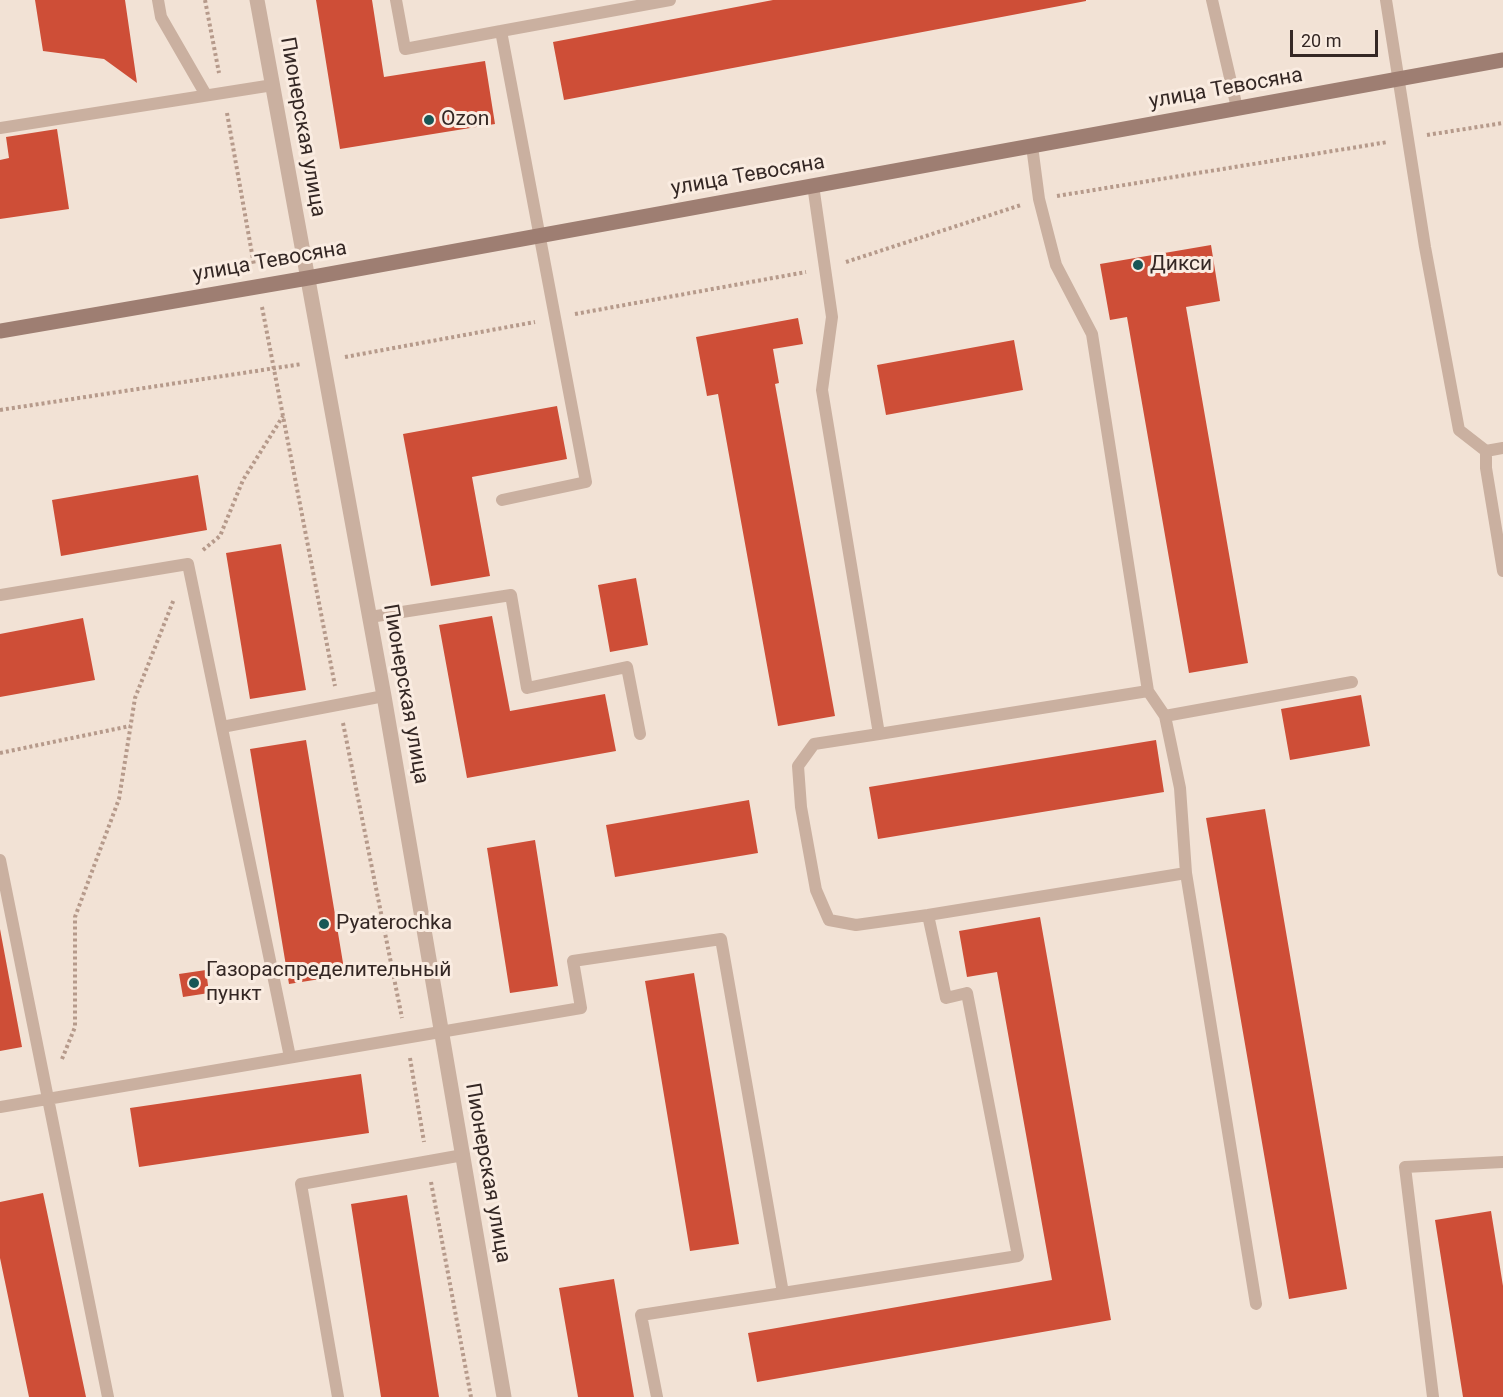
<!DOCTYPE html>
<html>
<head>
<meta charset="utf-8">
<style>
	body { margin:0 }
	#map { position:relative; width:1503px; height:1397px; overflow:hidden; background:#f2e2d5; font-family:Roboto,sans-serif }
	canvas { display:block }
	.scale { position:absolute; left:1290px; top:30px; width:88px; height:27px; box-sizing:border-box; border:3px solid #342724; border-top:0; padding-left:8px; font-size:18px; line-height:21px; white-space:nowrap; color:#342724; -webkit-text-stroke:4px #faece1; paint-order:stroke }
</style>
</head>
<body>
<div id="map">
<canvas width="1503" height="1397"></canvas>
<div class="scale">20 m</div>
</div>
<script>
const g = document.querySelector('canvas').getContext('2d');
g.lineJoin = 'round';
function fillPath(path, color) { g.fillStyle = color; g.fill(path, 'evenodd'); }
const shape = rows => new Path2D(rows.map(r => 'M' + r).join(''));
function strokePath(path, color, width, dash) { g.strokeStyle = color; g.lineWidth = width; g.lineCap = dash ? 'butt' : 'round'; g.setLineDash(dash || []); g.stroke(path); }
function drawText(font, color, halo, rows, align = 'center') {
  g.font = font + ' Roboto,sans-serif'; g.lineWidth = 6; g.setLineDash([]); g.textBaseline = 'middle'; g.strokeStyle = halo; g.fillStyle = color; for (const [text, x, y, turn = 0] of rows) {
    g.save(); g.translate(x, y); g.rotate((+turn || 0) * Math.PI / 180); g.textAlign = isNaN(turn) ? turn : align; if (halo) g.strokeText(text, 0, 0); g.fillText(text, 0, 0); g.restore();
  }
}
const building = shape([
	[35,0,125,0,137,83,104,59,43,51],
	[316,0,372,0,384,77,485,61,495,124,340,149],
	[773,0,1086,0,1086,1,564,100,553,42],
	[57,129,69,209,0,219,0,160,9,158,6,137],
	[1211,245,1220,301,1186,307,1248,663,1189,673,1127,317,1110,320,1100,264],
	[798,318,803,344,773,349,779,383,775,384,835,716,778,726,718,394,707,396,696,337],
	[1014,340,1023,390,886,415,877,365],
	[557,406,567,459,472,477,490,576,431,586,403,434],
	[198,475,207,530,61,556,52,500],
	[281,544,306,690,250,699,226,553],
	[636,578,648,645,610,652,598,585],
	[492,616,510,711,605,694,616,751,467,778,439,625],
	[83,618,95,680,0,697,0,634],
	[1361,695,1370,746,1290,760,1281,709],
	[306,740,345,975,289,984,250,749],
	[1156,740,1164,792,878,839,869,787],
	[749,800,758,853,615,877,606,825],
	[1265,809,1347,1289,1289,1299,1206,818],
	[535,840,558,986,510,993,487,848],
	[1040,917,1111,1320,757,1382,748,1333,1052,1280,997,972,967,977,959,931],
	[0,929,22,1047,0,1051],
	[206,970,209,993,183,997,179,974],
	[694,973,739,1244,690,1251,645,981],
	[361,1074,369,1133,139,1167,130,1108],
	[43,1193,86,1397,29,1397,0,1258,0,1202],
	[407,1195,439,1397,381,1397,351,1204],
	[1491,1211,1503,1286,1503,1397,1463,1397,1435,1220],
	[614,1279,634,1397,578,1397,559,1288]
]);
const path = shape([
	[205,0,219,73],
	[227,113,254,265],
	[1427,135,1503,123],
	[1057,196,1388,142],
	[846,262,1021,205],
	[262,307,335,686],
	[575,314,806,272],
	[345,357,535,322],
	[0,410,302,364],
	[203,550,220,536,243,480,283,416],
	[343,723,402,1018],
	[0,753,130,726],
	[410,1058,424,1142],
	[62,1059,75,1027,75,917,119,799,135,698,174,599],
	[431,1182,471,1397]
]);
const service = shape([
	[158,0,161,17,206,95],
	[396,0,405,49,501,31],
	[1212,0,1237,108],
	[1386,0,1425,247,1459,430,1486,451,1486,468,1503,571],
	[0,128,273,85],
	[813,185,832,317,822,390,879,734,1148,691,1092,334,1056,265,1039,199,1032,146],
	[1486,451,1503,448],
	[502,500,586,482,501,31,670,0],
	[0,595,188,564,290,1057],
	[370,617,511,595,527,688,627,667,640,734],
	[1148,691,1165,716,1180,788,1186,873],
	[1165,716,1352,682],
	[222,727,384,696],
	[879,734,814,744,798,766,801,807,816,890,829,920,856,925,928,915],
	[0,860,108,1397],
	[0,1107,581,1008,573,961,721,939,783,1293,1018,1256,967,993,946,998,928,915,1186,873,1256,1304],
	[338,1397,301,1184,463,1155],
	[657,1397,641,1315,783,1293],
	[1433,1397,1405,1167,1503,1162]
]);
const minor = shape([
	[257,0,384,696,504,1397]
]);
const secondary = shape([
	[0,331,308,278,1503,60]
]);
const markers = [
	[429,120,6,"#185756"],
	[1138,265,6,"#185756"],
	[324,924,6,"#185756"],
	[194,983,6,"#185756"]
];
const streetNames = [
	["улица Тевосяна",1226,89,-10],
	["Пионерская улица",302,127,80],
	["улица Тевосяна",748,176,-10],
	["улица Тевосяна",270,262,-10],
	["Пионерская улица",405,694,80],
	["Пионерская улица",487,1173,80]
];
const poiNames = [
	["Ozon",441,120],
	["Дикси",1150,265],
	["Pyaterochka",336,924],
	["Газораспределительный",206,971],
	["пункт",206,995]
];
fillPath(building, '#ce4e37');
strokePath(path, '#b69a8b', 4, [3, 3]);
strokePath(service, '#cab0a0', 12);
strokePath(minor, '#cab0a0', 15);
strokePath(secondary, '#9e7e72', 15);
for (const [x, y, r, color] of markers) { const dot = new Path2D(); dot.arc(x, y, r, 0, 2 * Math.PI); g.fillStyle = color; g.fill(dot); strokePath(dot, '#faece1', 2); }
drawText('21px', '#342724', '#faece1', streetNames);
drawText('21px', '#342724', '#faece1', poiNames, 'left');
</script>
</body>
</html>
